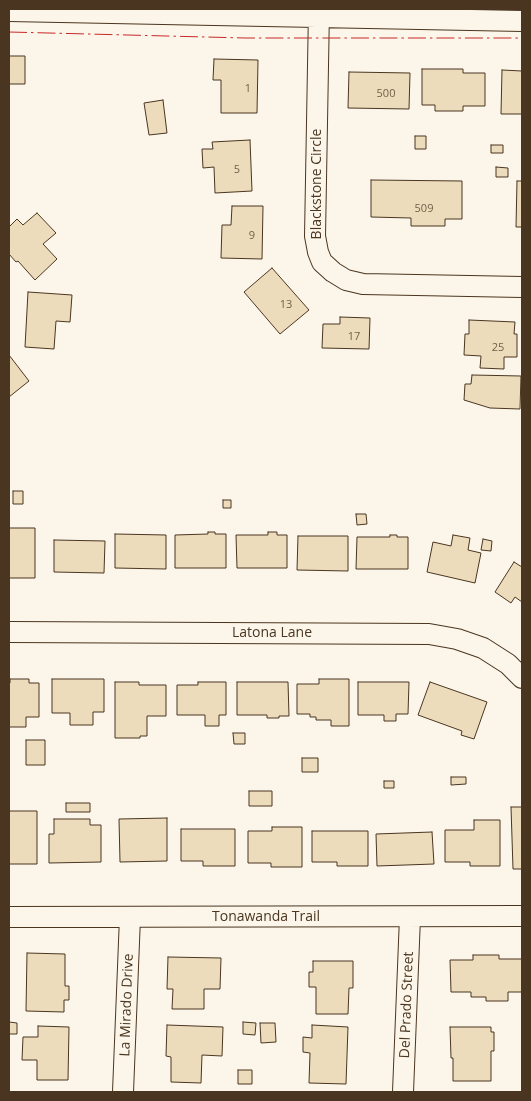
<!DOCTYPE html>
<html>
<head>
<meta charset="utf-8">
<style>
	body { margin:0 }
	#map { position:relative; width:531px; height:1101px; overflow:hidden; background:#fbf6e9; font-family:"Open Sans",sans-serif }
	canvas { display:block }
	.frame { position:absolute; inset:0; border:10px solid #4a3520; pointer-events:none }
</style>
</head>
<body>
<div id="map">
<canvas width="531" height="1101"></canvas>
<div class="frame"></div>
</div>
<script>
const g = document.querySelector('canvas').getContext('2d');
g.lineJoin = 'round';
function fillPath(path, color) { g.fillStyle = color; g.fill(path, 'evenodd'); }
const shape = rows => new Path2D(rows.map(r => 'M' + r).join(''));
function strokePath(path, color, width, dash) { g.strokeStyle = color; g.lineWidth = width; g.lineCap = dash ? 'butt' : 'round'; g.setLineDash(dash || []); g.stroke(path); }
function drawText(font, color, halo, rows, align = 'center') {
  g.font = font + ' "Open Sans",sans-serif'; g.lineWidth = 4; g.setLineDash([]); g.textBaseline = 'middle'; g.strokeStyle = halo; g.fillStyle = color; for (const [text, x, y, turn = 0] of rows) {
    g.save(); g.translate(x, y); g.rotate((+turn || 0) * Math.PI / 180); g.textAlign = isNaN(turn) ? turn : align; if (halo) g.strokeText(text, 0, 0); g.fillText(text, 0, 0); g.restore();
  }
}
const building = shape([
	[9,56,25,56,25,84,9,84,9,56],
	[214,59,258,60,257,113,221,113,221,80,213,80,214,59],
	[422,69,463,69,463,73,485,73,485,106,463,106,463,111,435,111,435,105,422,105,422,69],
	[502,70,522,71,522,114,501,114,502,70],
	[349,72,410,73,409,109,348,108,349,72],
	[163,100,167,133,149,135,144,103,163,100],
	[415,136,426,136,426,149,415,149,415,136],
	[250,140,252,191,215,193,214,167,203,168,202,149,213,149,212,142,250,140],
	[491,145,503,145,503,153,491,153,491,145],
	[496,167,508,168,508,177,496,177,496,167],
	[371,180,462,181,462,219,445,219,445,226,411,226,411,218,371,217,371,180],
	[517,181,522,181,522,227,516,227,517,181],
	[232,206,263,206,262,259,221,258,222,225,231,225,232,206],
	[37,213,56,233,43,244,57,259,35,280,18,261,16,262,9,254,9,227,17,219,23,225,37,213],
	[272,268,309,310,280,334,244,292,272,268],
	[28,292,72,295,70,322,56,321,54,349,25,347,28,292],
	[340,317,370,318,369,349,322,348,323,324,340,324,340,317],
	[469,320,515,322,514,334,517,334,517,357,504,357,504,369,480,368,481,356,464,355,465,334,469,334,469,320],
	[9,355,29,381,9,397,9,355],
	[472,375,521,376,520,409,490,408,464,400,465,384,471,384,472,375],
	[13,491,23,491,23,504,13,504,13,491],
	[223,500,231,500,231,508,223,508,223,500],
	[356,514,366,514,367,524,357,525,356,514],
	[9,528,35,528,35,578,9,578,9,528],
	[208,532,215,532,215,534,226,534,226,568,175,568,175,535,208,534,208,532],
	[268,532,277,532,277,535,287,535,287,568,237,568,236,535,268,535,268,532],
	[115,534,166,535,166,569,115,568,115,534],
	[390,535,397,535,397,537,408,537,408,569,356,569,357,537,390,537,390,535],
	[453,535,470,538,468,550,481,553,475,583,427,572,433,542,451,546,453,535],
	[298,536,348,536,348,571,297,570,298,536],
	[483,539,492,541,491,551,481,550,483,539],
	[54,540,105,541,104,573,54,572,54,540],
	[514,562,522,567,522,602,515,597,511,603,495,592,514,562],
	[10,679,29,679,29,683,39,683,39,717,26,717,26,727,9,727,9,683,10,683,10,679],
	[52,679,104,679,104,712,93,712,93,725,70,725,70,713,52,713,52,679],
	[319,679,349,679,349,726,331,726,331,720,316,720,316,717,310,717,310,714,297,714,297,684,319,684,319,679],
	[115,682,139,682,139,685,166,685,166,716,147,716,147,736,140,736,140,738,115,738,115,682],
	[198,682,226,682,226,715,219,715,219,726,205,726,205,715,177,715,177,685,198,685,198,682],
	[237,682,288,682,289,716,279,716,279,718,267,718,267,715,237,715,237,682],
	[358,682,409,682,408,714,396,714,396,721,384,721,384,715,358,715,358,682],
	[430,682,487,702,474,739,461,735,462,731,418,715,430,682],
	[233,733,245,733,245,744,234,744,233,733],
	[26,740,45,740,45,765,26,765,26,740],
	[302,758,318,758,318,772,302,772,302,758],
	[451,777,466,777,466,784,451,785,451,777],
	[384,781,394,781,394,788,384,788,384,781],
	[249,791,272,791,272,806,249,806,249,791],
	[66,803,90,803,90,812,66,812,66,803],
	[511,807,522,807,522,869,513,869,511,807],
	[9,811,37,811,37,864,9,864,9,811],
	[167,818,167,861,120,862,119,819,167,818],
	[54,819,90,819,90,825,101,825,101,862,49,863,49,834,54,834,54,819],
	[474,820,500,820,500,866,470,866,470,862,445,862,445,830,474,830,474,820],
	[272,827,302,827,302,867,271,867,271,863,248,863,248,831,272,831,272,827],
	[181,829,235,829,235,866,203,866,203,861,181,861,181,829],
	[312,831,368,831,368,866,337,866,337,862,312,862,312,831],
	[432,832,434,864,377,866,376,834,432,832],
	[27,953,65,954,65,986,69,986,69,1000,64,1000,64,1012,26,1011,27,953],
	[473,955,499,955,499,959,522,959,522,992,508,992,508,1001,486,1001,486,997,471,997,471,992,451,992,450,960,473,960,473,955],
	[168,957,221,958,220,989,204,989,204,1009,172,1009,173,989,167,989,168,957],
	[313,961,353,961,353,988,349,988,348,1014,316,1014,316,987,309,987,309,972,313,972,313,961],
	[9,1022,17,1023,17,1034,9,1034,9,1022],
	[243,1022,256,1023,255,1035,243,1034,243,1022],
	[260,1023,275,1023,276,1042,261,1043,260,1023],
	[167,1025,223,1027,222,1056,202,1055,201,1083,171,1082,171,1057,166,1056,167,1025],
	[312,1025,348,1027,346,1084,309,1083,310,1053,303,1052,303,1037,312,1038,312,1025],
	[38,1026,69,1027,68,1080,37,1080,37,1060,22,1060,23,1037,38,1037,38,1026],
	[450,1027,491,1027,491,1032,494,1032,494,1051,491,1051,491,1081,453,1081,453,1058,451,1058,450,1027],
	[238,1070,252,1070,252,1084,238,1084,238,1070]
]);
const street = shape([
	[319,9,315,236,318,252,322,262,333,272,346,280,363,284,522,287],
	[9,11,522,21],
	[9,632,429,634,457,639,483,648,508,664,522,678],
	[9,917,522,916],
	[123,1092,130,917],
	[403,1092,410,917]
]);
const power = shape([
	[9,32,245,38,522,38]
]);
const numberNames = [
	["1",248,89],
	["500",386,94],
	["5",237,170],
	["509",424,209],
	["9",252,236],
	["13",286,305],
	["17",354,337],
	["25",498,348]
];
const streetNames = [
	["Blackstone Circle",317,184,-90],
	["Latona Lane",272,633],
	["Tonawanda Trail",266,917],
	["La Mirado Drive",127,1005,-88],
	["Del Prado Street",407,1005,-88]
];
fillPath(building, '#ecdcbc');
strokePath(building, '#4a3520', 1);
strokePath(street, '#4a3520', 22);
strokePath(street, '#fbf6e9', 20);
strokePath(power, '#c62828', 1, [18, 4, 2.5, 4]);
drawText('11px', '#725f47', null, numberNames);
drawText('14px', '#4a3520', '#fbf6e9', streetNames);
</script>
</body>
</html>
